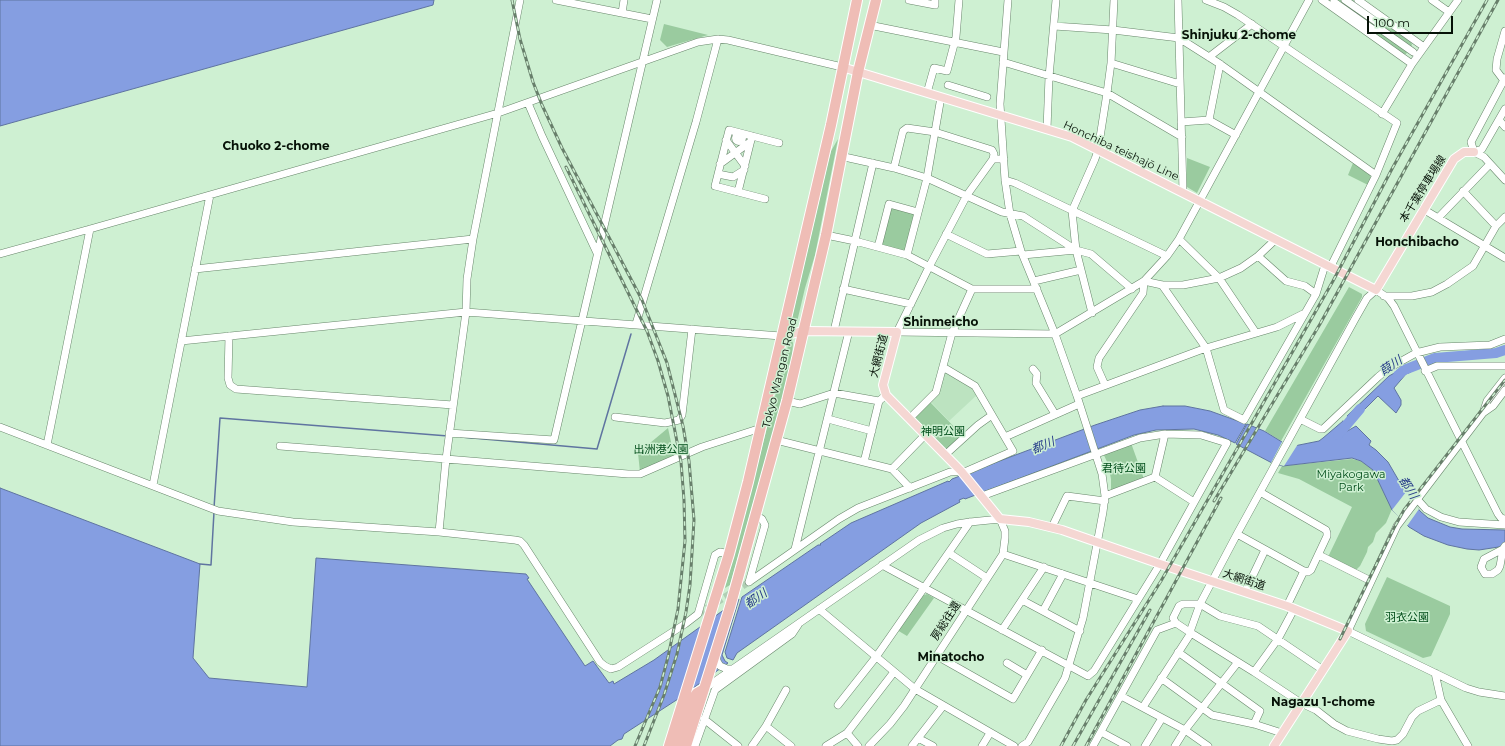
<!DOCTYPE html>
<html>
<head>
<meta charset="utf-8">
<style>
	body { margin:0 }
	#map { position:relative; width:1505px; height:746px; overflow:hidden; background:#cef0d2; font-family:Montserrat,sans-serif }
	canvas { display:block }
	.scale { position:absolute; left:1367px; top:16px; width:86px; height:18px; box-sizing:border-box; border:2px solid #061107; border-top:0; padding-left:5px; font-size:12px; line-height:14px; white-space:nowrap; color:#061107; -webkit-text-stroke:3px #cef0d2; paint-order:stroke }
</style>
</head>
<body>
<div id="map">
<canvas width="1505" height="746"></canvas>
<div class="scale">100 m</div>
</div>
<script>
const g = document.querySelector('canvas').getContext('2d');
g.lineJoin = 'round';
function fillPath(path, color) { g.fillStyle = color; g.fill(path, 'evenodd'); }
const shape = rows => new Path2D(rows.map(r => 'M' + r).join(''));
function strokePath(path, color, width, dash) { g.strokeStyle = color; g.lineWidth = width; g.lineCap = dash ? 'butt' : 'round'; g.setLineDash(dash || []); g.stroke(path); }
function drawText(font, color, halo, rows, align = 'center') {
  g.font = font + ' Montserrat,"Noto Sans JP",sans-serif'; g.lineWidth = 3; g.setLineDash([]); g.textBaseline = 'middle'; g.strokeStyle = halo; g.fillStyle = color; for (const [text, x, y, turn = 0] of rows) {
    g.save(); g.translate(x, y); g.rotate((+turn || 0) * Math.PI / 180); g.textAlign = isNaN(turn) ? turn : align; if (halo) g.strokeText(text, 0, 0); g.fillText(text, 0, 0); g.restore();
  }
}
const built = shape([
	[948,371,974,388,978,394,949,421,930,401,945,373]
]);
const green = shape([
	[1325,0,1353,0,1411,41,1412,45,1406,54,1402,54],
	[664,24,708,35,667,47,660,40],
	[838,139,815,255,805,288,797,322,792,322,791,321,828,162,831,151],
	[1187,158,1210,167,1197,193,1187,187],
	[1353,163,1370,175,1371,178,1368,185,1348,175],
	[892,207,914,213,915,215,906,249,903,251,883,246,881,244,890,209],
	[1349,287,1362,294,1362,297,1281,441,1265,431],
	[792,341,793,343,792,357,784,393,730,585,725,588,742,525,789,342],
	[930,402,963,436,946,451,916,420,916,416],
	[668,428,674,456,640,472,638,453],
	[1131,443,1144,479,1111,491,1111,479,1108,464,1103,453],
	[1352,459,1361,461,1373,470,1392,509,1386,523,1376,533,1373,542,1368,547,1367,552,1360,566,1356,570,1328,557,1352,507,1299,479,1278,473,1282,466],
	[1387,577,1450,606,1450,614,1431,656,1423,658,1366,631,1365,624],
	[927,594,934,598,907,636,897,630,922,596]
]);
const water = shape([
	[0,0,434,0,433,5,0,126,0,0],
	[1407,366,1411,372,1406,374,1394,388,1401,400,1401,405,1396,413,1378,396,1352,422,1347,416,1389,376,1407,366],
	[1163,406,1185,406,1210,411,1246,424,1235,443,1218,435,1194,429,1156,430,1134,435,965,499,964,498,959,500,960,502,921,523,737,653,733,660,727,658,725,652,742,597,818,545,821,545,820,544,851,523,948,481,949,482,952,479,1095,425,1140,410,1163,406],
	[1343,421,1348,426,1339,436,1356,426,1371,441,1369,445,1376,450,1388,462,1406,493,1420,511,1428,518,1450,527,1462,529,1505,530,1505,546,1479,550,1467,549,1448,545,1424,536,1409,527,1392,510,1373,470,1361,461,1352,458,1283,466,1272,463,1236,444,1247,424,1264,431,1282,442,1294,446,1319,441,1323,438,1343,421],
	[0,488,200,564,193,658,209,678,307,687,316,558,526,574,529,578,527,579,585,666,593,661,609,683,613,681,614,684,654,660,739,599,722,655,725,661,728,663,678,699,624,734,622,739,618,740,610,746,0,746,0,488]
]);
const pier = shape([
	[1283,440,1291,443,1298,444,1284,466,1271,463],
	[1406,492,1419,509,1407,526,1392,510]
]);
const stream = shape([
	[461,437,597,449,631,334],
	[214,508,220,418,448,436],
	[200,564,211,565,214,512]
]);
const river = shape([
	[1398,375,1404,370,1435,358,1496,353,1505,350],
	[1338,435,1360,409]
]);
const minorTunnel = shape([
	[698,614,749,582]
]);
const minor = shape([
	[556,0,652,19],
	[909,0,935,5,935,0],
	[1008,0,1000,104,1005,180,1010,214,1021,251,1055,334,1077,396,1102,474,1105,496,1103,512,1083,618,1065,678,1028,742,1022,746],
	[1178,0,1183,192],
	[1206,0,1224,7,1238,15,1397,123,1376,175,1330,268],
	[1322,0,1412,64],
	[1334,0,1334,2,1374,30,1379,28],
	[1345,0,1378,23,1379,28,1413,52],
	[1358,0,1424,47],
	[1432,0,1449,12],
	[622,13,624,0],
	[869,25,1003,52],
	[1054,26,1113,30,1179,38,1220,64,1376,175],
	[1505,31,1497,59,1496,70,1505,82],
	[1209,57,1252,24],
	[1003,62,1107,93,1182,137],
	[1111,63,1180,84],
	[1220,64,1209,120,1236,135],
	[948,85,987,97],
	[927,93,934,68,947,71,956,37,959,0],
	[528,103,542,136,597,253],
	[1382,114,1412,64,1458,0],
	[1499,120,1505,127],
	[1181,122,1209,120],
	[1047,129,1049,77,1056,0],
	'735.5 138a3.5 3.5 0 1 1 7 0a3.5 3.5 0 1 1-7 0Z',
	[726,140,745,166],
	[1474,152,1471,142,1505,78],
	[1474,152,1482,149,1505,109],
	[1474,152,1484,157,1505,180],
	[840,156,894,168,927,178,1002,212,1023,216,1076,250,1091,254,1132,289],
	[1004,159,993,159,967,195,929,267,897,332,1055,334,1144,281,1167,256,1179,239,1309,0],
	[720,164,750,142],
	[894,168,903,131,907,128,935,132,992,150,994,154,993,159],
	[718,174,733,177,744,170],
	[1005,180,1015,183,1167,256],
	[1463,191,1496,226],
	[738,192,752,136],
	[765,199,715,186,729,130,779,143],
	[1423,209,1505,258],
	[1438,218,1490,164],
	[946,234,987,254,1021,251],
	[826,235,855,241,907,255,972,289,1037,289],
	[1179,239,1219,278,1256,333],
	[878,247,889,204,918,212],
	[0,254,90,229,498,113,698,42,718,39,728,40,842,67],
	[907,255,927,178,941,97],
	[1023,255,1076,250],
	[1258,256,1286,281,1305,286,1316,294],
	[195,269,473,239],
	[1034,281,1081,270],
	[1162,285,1206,348,1224,410,1244,420,1316,294,1325,265],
	[843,289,911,304],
	[1384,296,1412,296,1432,292,1447,284,1473,266,1496,226,1505,217],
	[1092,313,1076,250,1072,211,1095,159,1098,150,1107,93,1111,63,1114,0],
	[636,324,696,122,718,39],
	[834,331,873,163],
	[229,336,228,378,230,385,236,389,453,405],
	[181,341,466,312,781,336],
	[1033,369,1037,374,1036,383,1055,414],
	[1425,371,1437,366,1505,366],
	[1105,385,1097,367,1099,358,1143,293,1144,281,1162,285,1183,285,1219,278,1241,268,1258,256,1275,240],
	[1505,390,1493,406,1483,413,1397,526,1348,631,1466,688,1479,692,1505,696],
	[1077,396,1206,348,1277,327,1303,314],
	[787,401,800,404,834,393,879,401],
	[1483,413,1487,401,1505,378],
	[615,417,665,423,679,420,682,415,692,329],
	[828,419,872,431],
	[909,419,936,392,952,333,972,289],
	[1300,419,1320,429,1323,429,1378,377,1389,368,1416,353,1440,347,1490,345,1505,339],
	[0,427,218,511,293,522,439,532,515,540,520,541,524,545,600,662,605,666,611,669,618,667,685,624,698,614,715,555,720,552,729,554],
	[449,433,554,440,657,0],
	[1005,437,1079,404],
	[776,440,892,469,910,488],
	[47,445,90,229],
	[280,446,446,459,628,474,640,474,702,447,761,428],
	[945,455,978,425,992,415],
	[864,462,879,401,886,395],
	[892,469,925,435],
	[1155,477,1165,434],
	[153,485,210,195],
	[1105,496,1155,477,1194,502],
	[1417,499,1426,509,1441,517,1459,522,1505,525],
	[1052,527,1067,496,1105,501],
	[439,532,446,459,466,312,467,279,473,239,520,0],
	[1237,534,1304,571,1308,572,1311,570,1327,536,1327,533,1326,530,1260,492],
	[795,549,849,331],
	[1503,549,1484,559,1481,567,1485,574,1492,574,1498,570,1500,566,1503,549,1505,546],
	[949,553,987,578],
	[1003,554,1138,599],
	[1319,555,1371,581],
	[882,565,1088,676,1094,671,1160,564,1227,443,1201,435,1165,434,1140,438,982,496],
	[749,582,839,519,858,508,950,472,967,471,1013,451,975,386,943,367],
	[749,582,765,525,762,519,755,515],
	[1245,592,1265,550],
	[1022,600,1080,631],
	[1287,606,1304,571],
	[819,609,915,689,1014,746],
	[1043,611,1063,574],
	[1002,630,1044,567],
	[1178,652,1260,711,1254,724],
	[716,653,717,661,720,666,727,669,733,669],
	[937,656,1013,699,1042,650],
	[1007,663,1027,675],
	[1323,670,1258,626,1220,616,1200,604,1183,604,1179,606,1173,618,1176,623,1191,633,1254,672,1301,703,1316,710,1334,724,1347,731,1378,739,1392,741,1397,740,1403,734,1412,717,1418,711,1441,700],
	[1254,672,1278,639,1294,609],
	[1435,673,1441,700,1468,746],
	[1161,678,1212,715,1254,724,1282,733],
	[704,689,919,540,943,528,957,524,970,522,1000,519,1005,531,1005,538,1003,554,904,706,890,724,869,746],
	[1121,696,1185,730,1208,746],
	[838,705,876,657,970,522],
	[1143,707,1191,633,1191,629,1200,604,1237,534,1355,319,1367,298,1376,290,1388,298,1394,306,1498,514,1501,518,1505,519],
	[704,719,738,746],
	[766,726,791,746],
	[1101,732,1127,746],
	[847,733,858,746],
	[918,738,933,746],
	[695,746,715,690,792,634,798,625],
	[752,746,766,726,786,690],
	[826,746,847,733,894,672],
	[912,746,943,706],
	[982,746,990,733],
	[1093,746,1157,630,1176,623],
	[1145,746,1162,718],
	[1175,746,1185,730,1238,662]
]);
const major = shape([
	[842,67,1072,137,1376,290,1454,159,1464,152,1474,152],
	[781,336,804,331,897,332,883,385,886,395,961,471,1000,519,1029,522,1062,530,1160,564,1287,606,1348,631,1274,746]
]);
const highway = shape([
	[669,746,729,554,748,482,831,125,857,0],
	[677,746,691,701,697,693,704,689],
	[686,746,730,607,787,401,826,235,858,72,876,0]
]);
const rail = shape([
	[512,0,520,39,533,82,542,105,562,148,642,300,667,363,683,426,689,461,694,520,690,585,686,612,677,654,664,695,644,746],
	[566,167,647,331,658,361,668,396,681,462,684,500,685,541,678,609,668,657,660,687,635,746],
	[1214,501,1320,324,1498,0],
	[1340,639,1394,528,1404,510,1505,380],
	[1061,746,1086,700,1161,581,1257,414,1333,281,1393,167,1487,0],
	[1073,746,1150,610],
	[1086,746,1221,498]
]);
const streetNames = [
	["Honchiba teishajō Line",1121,151,25],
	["本千葉停車場線",1423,189,-58],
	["大網街道",879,356,-76],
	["Tokyo Wangan Road",780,373,-76],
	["大網街道",1244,580,18],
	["房総往還",946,621,-57]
];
const parkNames = [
	["神明公園",943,432],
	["出洲港公園",661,450],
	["君待公園",1124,469],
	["Miyakogawa",1351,475],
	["Park",1351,488],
	["羽衣公園",1407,618]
];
const neighbourhoodNames = [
	["Shinjuku 2-chome",1239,35],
	["Chuoko 2-chome",276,146],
	["Honchibacho",1417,242],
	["Shinmeicho",941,322],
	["Minatocho",951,657],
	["Nagazu 1-chome",1323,702]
];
const waterNames = [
	["葭川",1391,366,-34],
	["都川",1043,446,-22],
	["都川",1408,488,57],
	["都川",756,599,-35]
];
fillPath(built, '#bce3c0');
fillPath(green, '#9acb9f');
fillPath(water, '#859ee1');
strokePath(water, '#5f74a0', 1);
fillPath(pier, '#cef0d2');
strokePath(stream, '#5f74a0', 1.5);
strokePath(river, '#859ee1', 10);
strokePath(minorTunnel, '#b0cfb4', 7, [7, 3.5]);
strokePath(minor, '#68866b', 8);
strokePath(major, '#fff', 10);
strokePath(highway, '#fff', 12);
strokePath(minor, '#fff', 7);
strokePath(major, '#f5d7d3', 8);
strokePath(highway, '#efbdb6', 10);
strokePath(rail, '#687f6b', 3);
strokePath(rail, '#cef0d2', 1.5, [4.5]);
drawText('11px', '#061107', '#cef0d2', streetNames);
drawText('11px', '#004c19', '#cef0d2', parkNames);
drawText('bold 12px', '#061107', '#cef0d2', neighbourhoodNames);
drawText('italic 12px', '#253a88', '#cef0d2', waterNames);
</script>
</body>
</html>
